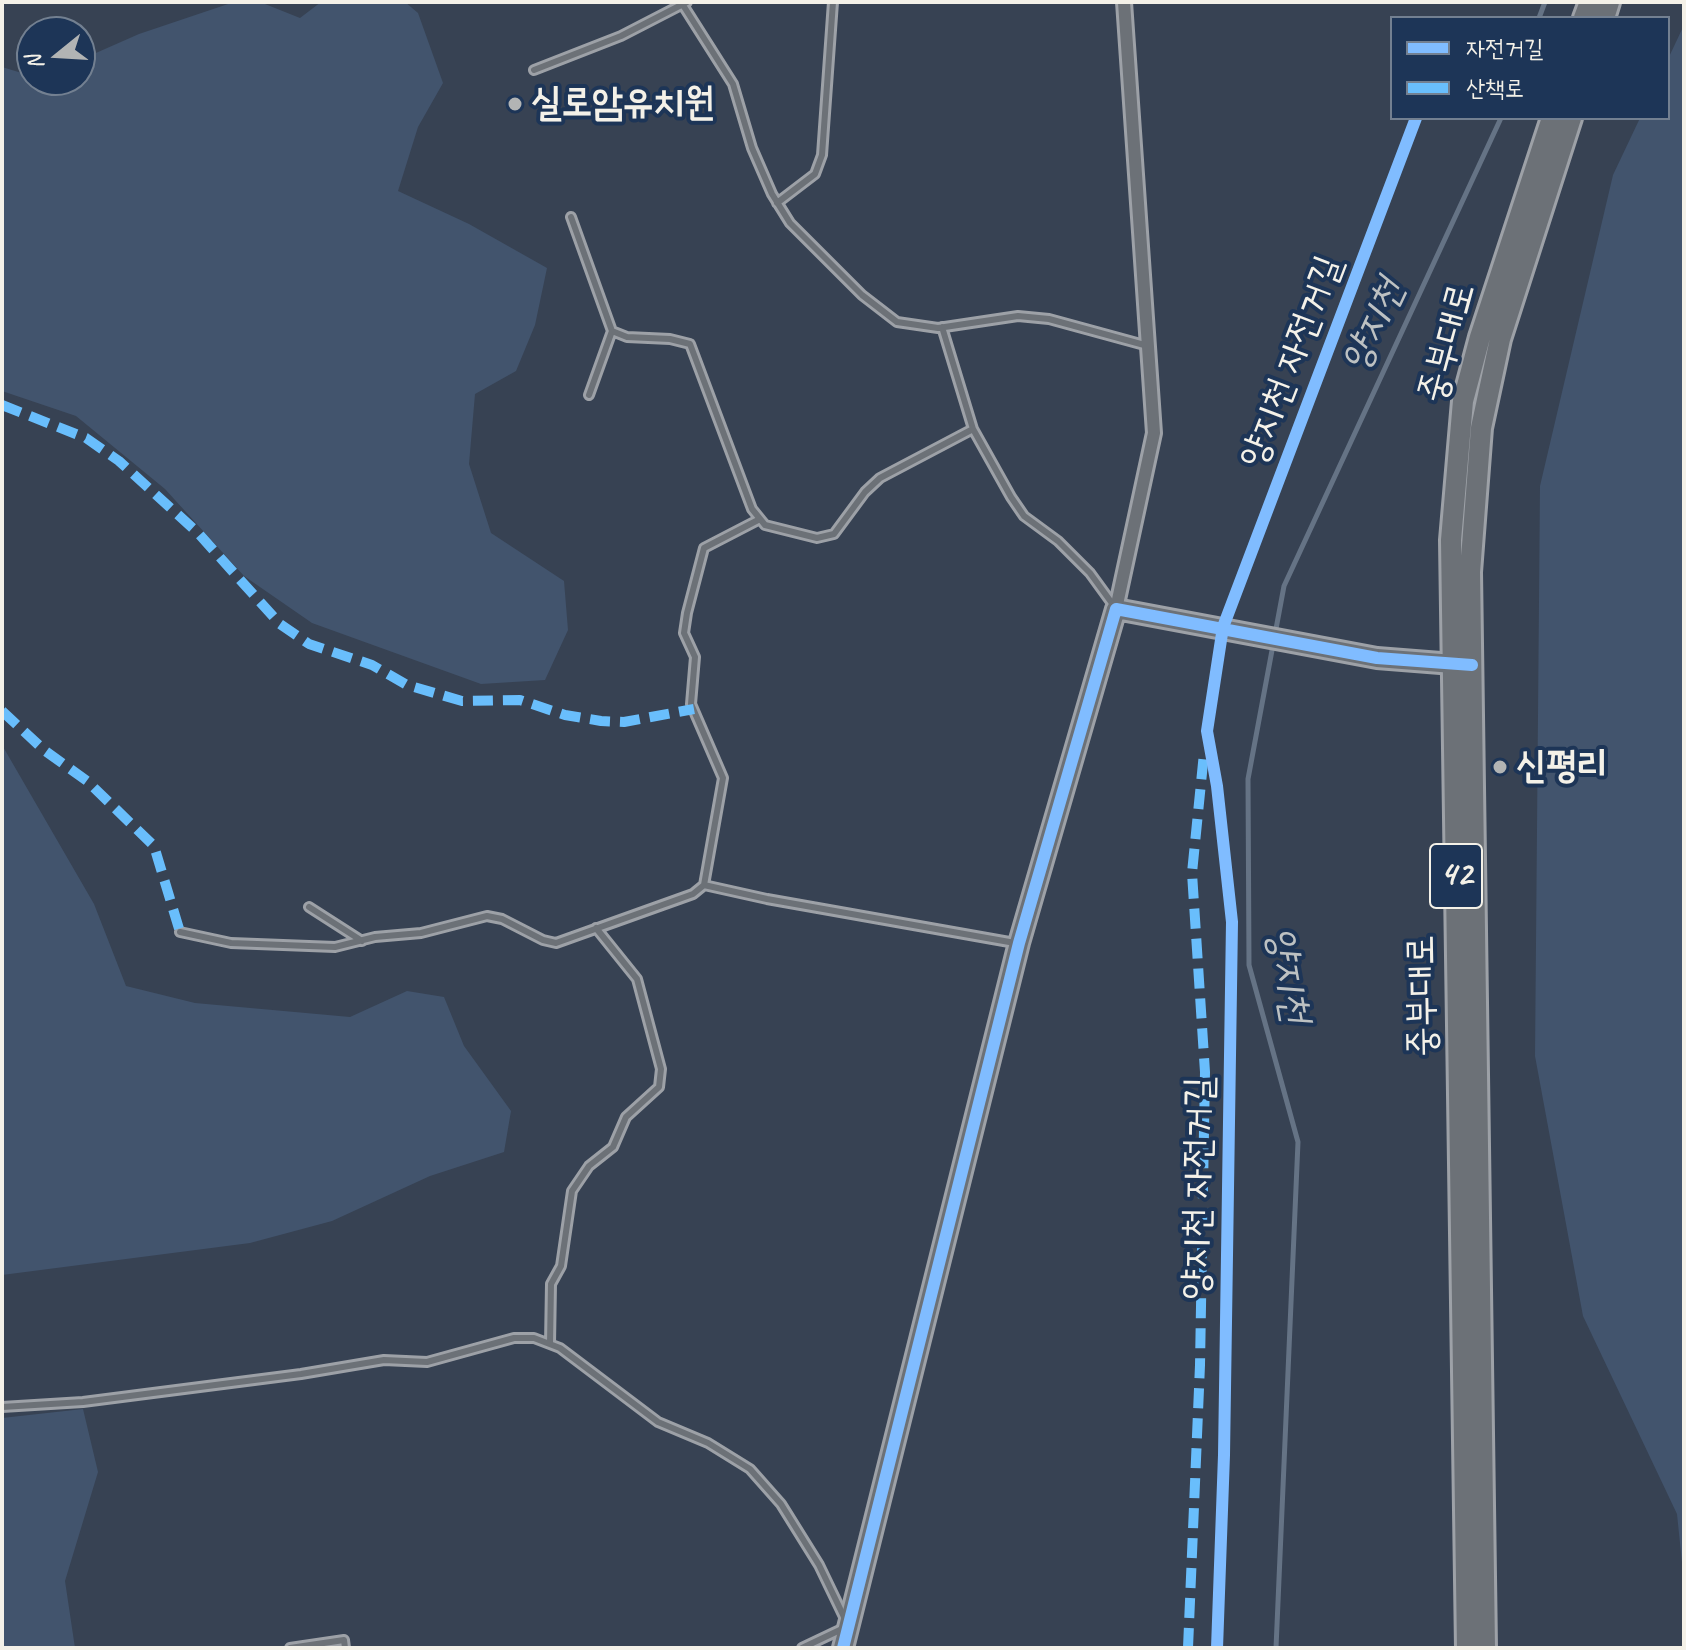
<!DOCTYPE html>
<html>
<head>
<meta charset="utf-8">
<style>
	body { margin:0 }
	#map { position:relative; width:1686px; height:1650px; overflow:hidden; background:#374253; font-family:Caveat,"Poor Story",sans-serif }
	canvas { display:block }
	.frame { position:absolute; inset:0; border:4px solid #f4f1e8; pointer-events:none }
	.legend { position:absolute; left:1390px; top:16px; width:280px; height:104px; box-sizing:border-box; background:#1d3557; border:2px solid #738091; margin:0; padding:10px 14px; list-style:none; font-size:24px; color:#f4f1e8 }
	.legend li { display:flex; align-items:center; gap:16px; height:40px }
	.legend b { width:40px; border:2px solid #738091 }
	.north { position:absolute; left:16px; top:16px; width:80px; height:80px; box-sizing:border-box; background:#1d3557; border:2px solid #738091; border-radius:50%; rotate:252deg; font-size:22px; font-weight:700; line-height:32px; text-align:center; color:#f4f1e8 }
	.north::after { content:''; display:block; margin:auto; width:28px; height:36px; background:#b2b4b4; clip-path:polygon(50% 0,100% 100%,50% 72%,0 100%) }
</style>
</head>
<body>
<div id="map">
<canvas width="1686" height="1650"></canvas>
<div class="frame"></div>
<ul class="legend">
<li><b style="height:10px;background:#80bcff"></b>자전거길</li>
<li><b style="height:10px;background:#69befc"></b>산책로</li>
</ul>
<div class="north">N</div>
</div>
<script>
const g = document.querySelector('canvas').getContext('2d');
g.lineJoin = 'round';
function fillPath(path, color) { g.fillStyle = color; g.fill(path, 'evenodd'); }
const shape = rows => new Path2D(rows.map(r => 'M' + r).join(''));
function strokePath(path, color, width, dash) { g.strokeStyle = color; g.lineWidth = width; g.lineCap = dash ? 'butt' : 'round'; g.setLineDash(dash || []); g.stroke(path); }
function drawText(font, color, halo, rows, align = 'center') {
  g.font = font + ' Caveat,"Poor Story",sans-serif'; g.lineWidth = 8; g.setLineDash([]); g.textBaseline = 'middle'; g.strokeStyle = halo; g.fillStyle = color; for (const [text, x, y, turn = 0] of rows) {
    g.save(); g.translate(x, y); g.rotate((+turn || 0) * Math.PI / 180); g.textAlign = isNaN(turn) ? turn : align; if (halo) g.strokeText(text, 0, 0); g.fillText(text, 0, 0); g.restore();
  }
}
const green = shape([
	[234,2,260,2,300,18,321,2,405,2,418,13,443,83,418,127,398,191,469,224,547,268,535,325,516,371,475,394,469,464,491,533,564,581,568,630,545,680,481,684,312,623,244,576,165,489,76,416,2,391,2,67,25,74,32,72,32,80,80,80,80,60,139,34],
	[1684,25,1684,1582,1677,1514,1583,1316,1535,1056,1540,486,1613,175,1640,118,1668,118,1668,59],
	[2,745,94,904,126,986,195,1003,350,1017,407,991,444,997,464,1046,511,1111,504,1152,430,1176,332,1221,250,1243,2,1275],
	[83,1409,98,1472,65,1581,75,1648,2,1648,2,1418]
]);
const stream = shape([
	[1539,18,1545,2],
	[1276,1648,1298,1142,1249,965,1248,779,1284,586,1501,118]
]);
const lane = shape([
	[681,2,733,84,752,148,772,194,790,223,862,295,897,322,938,328,1018,316,1049,319,1148,346],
	[534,70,621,36,687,2],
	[777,203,815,174,822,155,833,2],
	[571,217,612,331,627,337,670,339,690,344,752,509,765,525,817,538,834,534,865,492,880,478,973,429],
	[942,327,973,429,1011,497,1024,516,1058,541,1090,573,1114,606],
	[589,395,612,331],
	[704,885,767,899,1015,943],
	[309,907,362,941],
	[180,932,231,943,335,947,375,937,421,933,487,916,502,919,543,940,556,943,693,894,704,885,723,778,691,704,695,657,684,633,687,613,704,548,760,519],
	[550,1344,551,1284,561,1266,572,1191,589,1166,613,1147,626,1117,659,1087,661,1069,637,979,596,928],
	[2,1407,83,1402,301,1374,384,1360,427,1362,514,1338,534,1338,560,1348,658,1422,708,1443,750,1469,781,1504,819,1565,845,1619],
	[290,1648,344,1640,345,1648],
	[802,1648,842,1629]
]);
const street = shape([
	[1116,609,1154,433,1124,2]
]);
const secondary = shape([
	[843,1648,1019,943,1116,609,1377,658,1466,665]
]);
const primary = shape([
	[1584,18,1590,2],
	[1604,18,1609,2],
	[1467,1648,1451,540,1463,401,1480,337,1552,118],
	[1485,1648,1470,572,1481,428,1500,339,1571,118]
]);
const quiet = shape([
	[2,405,86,438,119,461,198,533,280,624,309,644,372,665,407,685,462,701,520,700,565,715,601,721,624,722,694,709],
	[2,711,44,750,87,781,154,846,180,932],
	[1188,1648,1200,1365,1205,1072,1192,873,1204,753]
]);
const cycleway = shape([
	[843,1648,1019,943,1116,609,1377,658,1472,665],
	[1217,1648,1224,1455,1232,922,1217,786,1207,731,1223,627,1416,118]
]);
const markers = [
	[515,104,8,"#b2b4b4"],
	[1500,767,8,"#b2b4b4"]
];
const shields = [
	[1456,876,52]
];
const shieldNames = [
	["42",1456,876]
];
const poiNames = [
	["실로암유치원",531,104],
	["신평리",1516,767]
];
const streetNames = [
	["중부대로",1448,343,-75],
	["양지천 자전거길",1292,362,-69],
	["중부대로",1423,996,-91],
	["양지천 자전거길",1199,1188,-89]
];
const waterNames = [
	["양지천",1374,326,-65],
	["양지천",1287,975,80]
];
fillPath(green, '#42546d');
strokePath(stream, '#657385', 5);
strokePath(lane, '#9da1a7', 12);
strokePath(street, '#9da1a7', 18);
strokePath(secondary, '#9da1a7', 24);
strokePath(primary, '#9da1a7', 26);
strokePath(lane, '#6c7177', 6);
strokePath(street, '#6c7177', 12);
strokePath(secondary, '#6c7177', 18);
strokePath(primary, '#6c7177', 20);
strokePath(quiet, '#69befc', 10, [20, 10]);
strokePath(cycleway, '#80bcff', 12);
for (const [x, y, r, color] of markers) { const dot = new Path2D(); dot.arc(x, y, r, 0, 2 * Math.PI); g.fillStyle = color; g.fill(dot); strokePath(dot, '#1d3557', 3); }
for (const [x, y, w] of shields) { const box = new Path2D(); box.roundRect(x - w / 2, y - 32, w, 64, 6); g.fillStyle = '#1d3557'; g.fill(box); strokePath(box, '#f4f1e8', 2); }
drawText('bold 36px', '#f4f1e8', null, shieldNames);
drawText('bold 38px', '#f4f1e8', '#1d3557', poiNames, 'left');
drawText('38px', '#f4f1e8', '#1d3557', streetNames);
drawText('italic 40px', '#bdc1c2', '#1d3557', waterNames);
</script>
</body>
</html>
